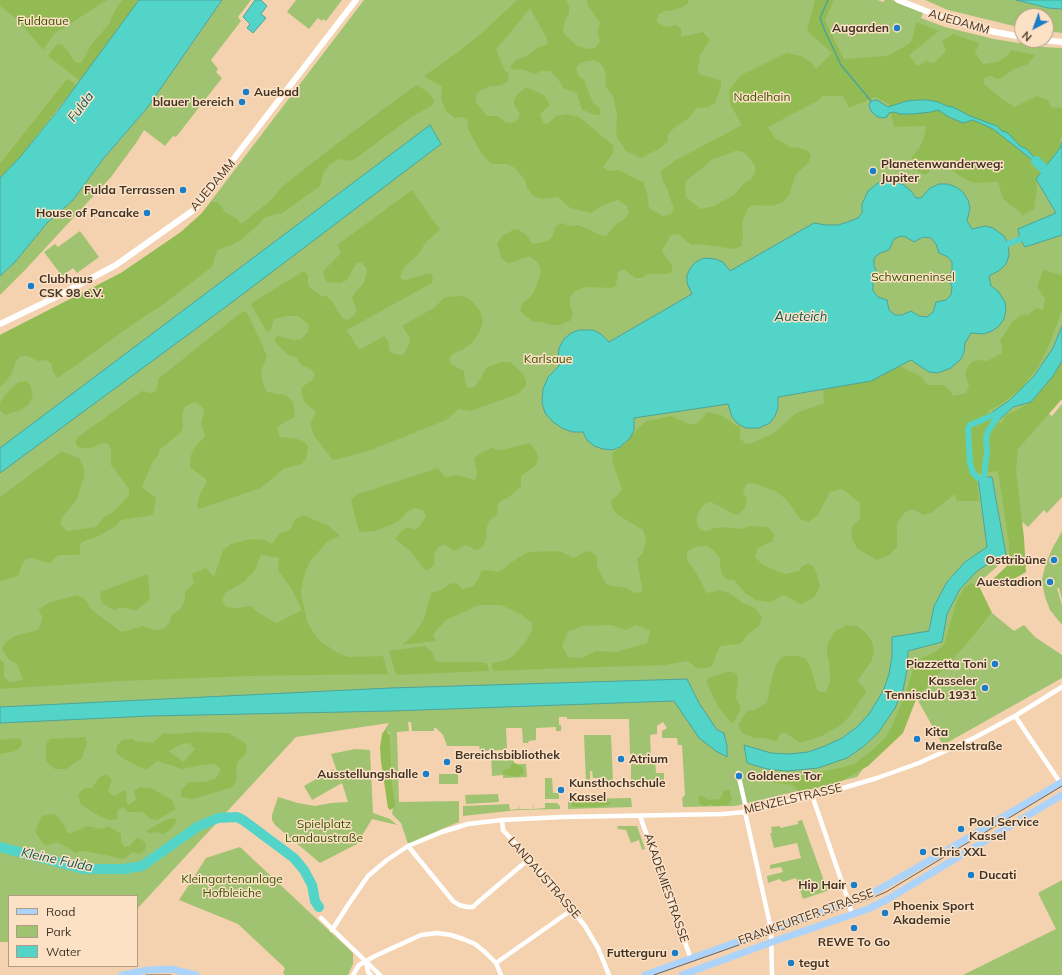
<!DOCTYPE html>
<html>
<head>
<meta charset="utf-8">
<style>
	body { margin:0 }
	#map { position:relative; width:1062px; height:975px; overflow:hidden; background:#f4d2af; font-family:Mulish,sans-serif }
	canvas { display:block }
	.legend { position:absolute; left:8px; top:895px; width:130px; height:72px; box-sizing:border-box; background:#fce1c5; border:1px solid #b19b85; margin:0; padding:5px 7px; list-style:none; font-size:12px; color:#403325 }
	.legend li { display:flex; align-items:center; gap:8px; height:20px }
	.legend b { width:20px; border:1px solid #b19b85 }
	.north { position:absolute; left:1014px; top:8px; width:40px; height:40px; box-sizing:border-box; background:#fce1c5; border:1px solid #b19b85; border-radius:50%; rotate:221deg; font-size:11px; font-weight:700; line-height:16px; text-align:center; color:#403325 }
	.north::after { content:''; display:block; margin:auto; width:14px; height:18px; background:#197dc8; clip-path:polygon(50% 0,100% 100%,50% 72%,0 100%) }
</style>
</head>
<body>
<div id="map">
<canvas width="1062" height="975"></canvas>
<ul class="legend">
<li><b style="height:5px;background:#acd4fa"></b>Road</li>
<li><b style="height:11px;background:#a0c372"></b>Park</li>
<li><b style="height:11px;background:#52d4c9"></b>Water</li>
</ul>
<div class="north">N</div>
</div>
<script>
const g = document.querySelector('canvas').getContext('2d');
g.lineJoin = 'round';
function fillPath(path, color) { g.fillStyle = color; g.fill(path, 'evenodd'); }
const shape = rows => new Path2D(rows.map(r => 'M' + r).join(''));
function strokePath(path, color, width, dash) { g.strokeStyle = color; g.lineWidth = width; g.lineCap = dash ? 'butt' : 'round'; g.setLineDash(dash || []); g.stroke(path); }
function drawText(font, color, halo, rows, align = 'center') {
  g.font = font + ' Mulish,sans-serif'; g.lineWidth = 3; g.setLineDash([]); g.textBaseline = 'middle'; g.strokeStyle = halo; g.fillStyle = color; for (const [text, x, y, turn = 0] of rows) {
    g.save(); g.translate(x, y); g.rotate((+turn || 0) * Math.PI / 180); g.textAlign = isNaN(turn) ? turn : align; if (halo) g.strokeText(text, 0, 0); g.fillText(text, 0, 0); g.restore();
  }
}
const green = shape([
	[0,0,139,0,77,85,67,78,0,163],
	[222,0,251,0,238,17,241,21,211,60,218,69,216,72,222,78,176,137,173,136,165,146,144,130,136,143,111,177,26,269,0,295,0,276,15,262,47,223,73,200,103,159,147,108],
	[296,0,342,0,326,21,323,19,322,21,318,18,309,29,287,12],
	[364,0,878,0,883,2,885,0,892,0,923,13,921,18,945,27,994,39,1044,47,1062,48,1062,383,1003,437,1014,552,963,596,949,650,916,696,968,643,992,613,1014,631,1024,625,1035,637,1062,655,1062,678,943,745,916,697,857,777,735,806,683,807,682,798,685,795,682,745,678,745,677,738,662,738,662,731,667,728,663,722,657,726,657,734,650,735,651,756,655,756,656,773,664,773,664,780,631,780,631,764,635,764,635,754,630,754,629,719,567,719,567,717,559,717,559,725,561,725,561,731,556,731,556,727,536,728,536,740,529,741,528,743,523,743,522,728,506,728,507,748,504,750,480,751,479,746,447,746,443,735,436,728,434,728,434,731,412,731,411,722,408,722,409,731,397,732,399,802,459,801,459,822,444,828,408,844,401,823,392,814,393,808,395,805,395,800,393,789,390,735,389,732,384,731,389,723,296,737,137,909,137,896,9,896,9,942,0,942,0,335,121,273,181,232,201,214],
	[925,0,1016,0,1048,8,1062,9,1062,33,1046,31,1046,16,1022,16,1022,28,948,10],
	[80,231,99,257,77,273,73,268,62,276,44,252,55,244,58,247],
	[1062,404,1062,497,1047,513,1044,510,1028,527,1020,520,1012,465,1017,445,1048,413,1052,416],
	[1062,531,1062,600,1059,588,1057,588,1062,605,1062,625,1050,610,1045,597,1043,587,1040,587,1046,563,1052,549],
	[584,735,611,735,613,781,599,781,598,778,593,778,592,771,590,771,590,782,586,781],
	[355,749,370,750,373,813,390,819,397,825,372,819,357,844,320,863,275,825,272,820,272,815,278,797,298,803,315,806,331,803,348,802,342,783,312,800,304,786,333,769,341,783,331,754],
	[493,755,514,755,514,764,526,764,527,777,503,778,503,775,492,776,491,757],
	[439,774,458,774,458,784,439,784],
	[545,778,552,778,553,793,559,793,559,799,545,799],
	[498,794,499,802,466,804,465,795],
	[631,798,632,807,568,809,568,799],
	[545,803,557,803,560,806,560,809,518,810,463,816,463,806,509,804,510,810,518,809,518,804,519,809,533,809,534,804,534,809,545,808],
	[802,820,824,881,826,881,830,890,803,899,796,878,783,882,779,879,768,883,767,876,783,872,781,867,770,869,770,865,801,858,797,843,774,848,770,833,772,833,771,827,780,826,780,828,798,824,798,821],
	[617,826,637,826,645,849,642,850,639,840,631,843,626,830,618,829],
	[240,847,353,953,353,964,348,975,285,975,283,973,285,968,238,924,179,900,206,858],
	[1062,880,1062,975,963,975,1056,929,1038,893]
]);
const forest = shape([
	[0,0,107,0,54,34,43,50,19,21,0,6],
	[122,0,139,0,80,81,48,56,56,45,60,44,66,48,74,61,78,63,82,62,91,45,109,24,114,12],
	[517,0,566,0,569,6,569,13,565,21,563,30,565,35,577,46,589,49,595,48,600,41,597,32,600,23,587,4,587,0,689,0,688,3,683,7,669,11,664,11,658,15,657,22,664,26,669,27,676,25,681,29,681,37,703,32,710,40,700,55,699,59,700,62,698,65,698,70,699,74,716,79,721,82,721,87,715,103,709,107,697,108,689,118,674,128,667,135,668,141,659,149,641,158,626,151,618,139,616,132,617,115,613,96,605,85,606,78,604,68,599,62,594,60,582,62,576,67,578,75,584,80,593,103,599,107,601,112,600,115,596,115,582,110,577,94,572,91,564,89,558,79,550,71,541,71,535,74,522,69,513,70,510,67,516,60,527,56,537,48,548,44,546,37,530,8,511,32,496,49,505,71,509,74,508,81,502,85,488,87,481,90,476,95,476,102,487,116,498,116,505,122,512,123,517,120,520,114,514,104,514,99,520,92,526,87,544,95,549,103,549,106,540,114,544,124,549,123,556,116,567,114,579,117,614,146,613,153,603,167,608,171,619,170,645,183,644,185,647,193,649,208,663,216,671,214,674,207,670,199,668,191,662,179,661,171,676,160,742,125,730,104,729,90,741,75,780,56,787,53,801,56,811,62,816,69,832,53,807,31,815,0,834,0,825,21,844,59,887,56,909,44,912,40,916,22,939,31,909,55,917,66,926,61,934,63,946,51,942,41,953,34,979,43,975,53,983,64,998,62,1008,55,1011,50,1035,55,1028,64,1014,69,1002,78,997,79,991,76,984,78,984,84,1002,99,1014,107,1037,96,1048,100,1051,107,1062,108,1062,136,1060,140,1060,148,1036,179,1037,188,1034,209,1022,216,1020,212,1003,199,998,182,974,183,958,175,943,163,937,164,926,175,918,172,913,166,912,157,919,148,924,138,926,126,894,127,889,104,875,97,849,108,843,96,823,96,817,101,768,127,775,138,790,147,799,148,806,150,809,152,811,156,809,162,796,174,789,195,782,203,772,206,752,205,748,208,742,222,743,237,741,246,735,249,698,244,692,245,686,241,679,234,671,235,662,251,672,265,672,272,667,274,648,274,642,278,635,278,624,269,618,272,616,286,612,288,585,287,574,292,570,298,570,305,573,315,571,320,561,325,550,325,544,322,534,322,524,315,520,310,522,304,533,294,539,279,541,269,537,262,529,256,513,262,508,263,501,258,497,244,502,236,513,230,518,229,526,235,533,244,540,243,547,241,553,236,554,229,557,225,563,223,569,226,577,225,589,229,597,234,606,236,616,224,625,219,629,213,627,206,618,200,603,205,591,213,570,208,558,197,543,199,533,196,527,188,525,180,515,168,507,164,491,164,481,153,467,127,468,120,462,117,455,118,446,111,441,99,442,87,424,76,458,52,483,32],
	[735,151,741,151,747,155,755,166,755,173,751,179,744,183,734,195,714,206,700,209,686,197,685,190,686,181,712,160],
	[67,78,77,85,21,156,0,178,0,163],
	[416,85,427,91,434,100,433,105,413,116,355,159,347,161,339,159,329,165,324,172,320,186,281,214,277,214,264,218,260,223,241,240,232,245,218,250,215,256,212,267,161,306,136,322,58,378,53,372,51,363,46,360,38,361,28,356,21,356,16,361,12,373,3,385,0,387,0,335,121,273,181,232,201,214,212,201,219,203,225,212,237,219,241,224,270,201,283,186,335,145],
	[412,190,440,230,427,241,417,256,404,267,400,278,405,280,431,273,433,279,432,283,347,330,359,350,384,336,388,341,390,352,394,354,402,355,405,352,410,342,409,337,403,327,403,325,434,308,445,297,464,296,472,301,480,311,483,320,480,331,473,342,462,350,454,353,449,358,451,364,464,371,465,382,467,387,472,388,477,384,487,367,502,362,510,362,523,374,526,380,526,386,518,394,471,411,459,409,446,420,371,450,339,459,333,460,315,437,310,424,316,413,304,401,301,392,302,387,312,380,315,374,311,369,301,365,297,358,288,355,275,342,275,338,278,336,295,340,301,339,308,332,309,325,298,316,288,316,274,319,271,330,267,332,251,305,253,302,304,271,308,275,308,282,310,288,322,296,326,296,332,301,341,316,344,319,347,320,352,317,355,314,356,309,352,298,355,292,364,283,367,269,362,263,357,262,347,280,340,283,327,282,323,274,324,270,341,253,337,245],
	[1043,270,1062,275,1062,311,1047,350,1038,367,1021,389,1000,405,988,411,1001,424,1005,416,1031,402,1046,385,1062,361,1062,399,1018,449,1016,470,1024,538,1026,572,998,588,993,581,994,578,1007,566,1009,561,1009,543,998,471,976,474,979,501,957,501,955,494,931,513,924,515,912,509,904,513,897,523,897,547,888,556,876,560,857,548,852,539,851,528,860,518,860,503,842,489,830,492,818,515,809,522,801,520,786,499,775,491,756,484,747,483,743,491,747,500,745,508,741,512,736,515,711,502,706,503,701,508,697,515,697,524,701,530,707,531,714,528,723,527,742,529,749,526,768,527,774,534,773,541,758,548,755,557,763,565,784,574,799,571,802,566,808,564,813,566,817,574,820,587,814,597,802,604,796,602,785,595,781,596,771,602,756,600,745,593,734,580,728,580,723,576,720,568,720,558,713,550,707,546,702,546,696,547,687,551,687,560,695,571,707,593,720,590,729,593,743,603,755,608,762,618,759,626,747,635,743,641,739,644,721,646,717,652,712,666,708,668,702,668,698,669,688,661,665,665,567,668,495,671,492,668,492,663,507,660,515,654,526,641,532,630,532,623,522,615,501,605,479,605,446,620,434,633,433,636,435,638,435,641,402,645,415,633,424,619,431,593,443,589,449,584,456,583,463,589,473,586,479,578,481,571,486,570,498,572,506,567,510,563,528,552,556,551,561,552,574,558,582,553,591,551,597,557,597,567,607,585,627,588,635,593,642,592,642,588,637,559,643,553,646,539,643,530,618,515,612,508,611,501,618,495,622,489,613,464,612,453,626,443,637,429,647,421,671,416,689,424,696,424,701,420,707,412,721,415,735,425,740,427,740,438,745,443,750,444,774,433,796,413,824,403,823,390,871,381,899,366,922,377,927,385,944,385,951,392,953,396,966,393,969,385,965,375,968,366,973,361,981,360,987,361,1002,353,1002,347,1000,341,1012,322,1021,315,1028,315,1036,308,1043,310,1045,299,1037,287],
	[612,625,625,630,637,625,650,631,647,643,616,652,596,651,581,658,568,657,562,646,568,632,582,626],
	[243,311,247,313,255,329,267,356,261,372,263,383,267,392,286,395,293,402,295,417,281,424,277,429,280,437,297,439,305,442,308,447,306,459,302,464,285,468,261,488,199,509,197,506,200,494,207,482,205,478,200,475,190,467,190,460,191,455,197,444,202,440,205,435,201,425,204,411,201,406,194,402,185,407,182,415,183,425,182,430,178,435,159,450,158,456,153,461,142,487,156,498,153,515,121,520,116,526,99,536,82,542,80,545,80,553,79,555,58,555,51,562,49,563,32,558,26,559,22,564,19,574,15,577,0,581,0,497,62,451,68,454,79,458,84,467,84,477,77,499,61,519,61,525,67,531,96,527,104,517,112,513,119,506,129,495,129,489,111,465,111,450,108,444,103,443,91,448,81,448,78,447,75,442,78,437,142,391,150,393,154,392,157,388,158,379],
	[26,381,30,384,33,395,29,404,21,410,5,415,0,410,0,403,2,399,11,388,19,382],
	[529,443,534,448,537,452,538,459,536,465,521,476,521,486,508,498,502,500,498,504,497,515,489,521,487,527,486,540,483,546,479,549,476,550,466,545,454,551,445,545,439,546,434,554,435,560,434,565,426,571,410,551,395,539,401,531,409,527,414,530,420,526,426,517,423,510,414,508,406,513,399,521,388,526,376,531,359,532,351,501,353,498,358,494,438,468,445,477,458,475,475,480,477,474,474,459,477,455,493,447,496,450,503,450],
	[303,515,329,526,338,534,339,536,327,542,320,550,310,561,304,576,301,592,307,622,317,638,323,643,338,653,348,657,383,656,388,674,249,676,122,681,0,689,0,659,4,663,4,677,10,682,23,680,17,664,9,660,2,649,5,643,15,636,38,630,43,618,38,610,50,602,77,595,85,599,92,610,122,632,143,626,154,630,164,629,170,622,171,616,181,608,185,599,185,591,194,584,192,574,206,568,214,577,223,550,231,544,252,539,264,540,272,544,280,533,290,530,295,519],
	[261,555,279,558,278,570,292,590,302,610,277,623,260,614,251,606,239,608,227,607,222,602,225,593,244,582,255,570],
	[148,574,150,599,142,606,135,611,127,608,118,608,115,610,103,604,101,599,100,592],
	[971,583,979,586,992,613,968,643,917,697,903,733,868,766,838,783,799,792,793,785,756,780,755,772,798,776,840,768,854,764,870,752,885,738,892,726,907,690,915,661,935,652,944,645,957,600,964,588],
	[846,625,857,626,865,632,872,641,874,650,872,660,858,680,859,683,863,686,866,692,848,718,842,724,822,736,800,743,786,733,782,733,779,736,777,741,763,738,754,738,742,733,738,725,747,711,755,710,766,703,768,699,770,686,775,667,779,660,784,656,799,656,806,659,811,668,817,690,821,692,826,692,830,682,829,662,827,654,827,646,834,632],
	[425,646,432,652,436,661,442,662,477,662,486,663,488,666,489,670,488,671,396,675,389,651],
	[727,672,733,672,737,674,738,679,736,698,740,705,740,710,734,722,731,723,718,706,706,682,707,679,711,677],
	[386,730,390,735,393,789,395,800,395,807,390,810,388,808,381,762,380,747,382,734,384,731],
	[196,732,229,733,245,743,247,749,245,755,240,759,237,763,236,771,237,779,233,787,193,799,181,797,181,790,189,782,205,782,216,778,221,769,215,764,202,765,182,769,157,761,147,770,131,763,121,757,116,752,117,746,122,740,133,739,135,741,152,743,164,733,176,734],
	[189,743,195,749,183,762,169,751,181,744],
	[85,737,87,742,86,746,82,758,66,769,55,769,46,762,46,744,50,739],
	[16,738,21,739,22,742,21,746,19,749,12,752,0,754,0,740],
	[512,763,515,763,522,767,524,771,523,774,517,777,503,774,502,772,504,770,510,768],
	[107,774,112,780,108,790,110,794,115,796,124,790,126,791,127,793,126,801,128,805,132,803,136,799,134,791,140,787,151,788,172,800,176,809,157,820,151,819,142,812,128,812,123,807,118,810,117,819,109,820,99,816,80,804,78,795,82,790,86,788,92,788,98,779,102,776],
	[724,790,730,790,730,792,732,799,729,805,715,806,710,804,706,806,701,805,699,802,698,798,701,795,709,800,720,799],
	[578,800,600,800,610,802,609,805,594,807,574,807,571,805,573,801],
	[54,814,59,818,66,828,67,832,70,834,87,826,102,829,108,826,121,834,121,842,124,847,130,846,136,838,140,838,146,844,145,851,139,854,132,852,125,858,120,859,111,856,82,851,75,853,69,848,56,842,46,846,41,841,35,831,42,816],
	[174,818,176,819,175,824,169,831,163,834,158,832,151,833,147,832,147,830,166,820]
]);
const water = shape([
	[139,0,222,0,147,108,103,159,73,200,47,223,15,262,0,276,0,178,21,156,59,109,139,0],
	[255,0,261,0,267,6,261,14,266,18,253,33,247,28,250,24,243,17,255,0],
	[1016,0,1062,0,1062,9,1048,8,1016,0],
	[877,100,888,107,907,101,918,100,927,100,938,102,947,106,953,107,970,116,997,126,1002,131,1008,133,1020,146,1027,149,1036,160,1035,162,993,129,973,120,963,123,949,117,938,110,931,112,913,114,900,114,894,112,889,113,887,117,881,118,876,116,871,111,869,105,871,101,877,100],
	[430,125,441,144,231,303,0,473,0,448,430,125],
	[1062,142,1062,235,1025,247,1020,239,1018,229,1056,213,1036,179,1060,148,1062,142],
	[892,181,904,185,911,191,916,198,921,198,930,188,939,184,948,184,956,187,963,192,968,200,970,208,967,221,972,229,985,226,993,228,1004,236,1008,244,1009,256,1006,264,1000,270,989,276,991,286,998,291,1005,302,1006,310,1004,319,999,326,992,331,984,334,971,333,965,343,964,352,961,359,951,368,938,373,929,372,911,360,871,381,778,397,778,408,775,416,770,423,759,428,746,428,738,424,732,417,728,404,634,418,634,430,630,438,620,447,612,450,603,449,594,446,587,440,583,432,572,432,562,428,553,422,545,413,542,403,543,389,548,377,559,366,558,357,559,348,564,339,571,333,579,330,593,330,601,334,609,342,692,294,687,283,687,275,691,267,696,262,704,258,715,259,723,262,730,271,814,223,826,225,838,225,848,222,858,218,862,213,862,204,868,191,878,183,892,181],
	[901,236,906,237,914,242,923,237,931,238,936,244,939,253,948,257,952,262,952,270,948,278,952,287,951,295,946,300,936,302,933,312,927,317,919,316,911,311,902,315,895,315,889,310,887,300,878,297,873,291,873,283,878,275,874,266,874,258,880,253,889,250,894,239,901,236],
	[1062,326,1062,361,1053,376,1031,402,1013,407,999,420,991,413,1010,400,1034,376,1053,348,1062,326],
	[984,477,992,477,1006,555,991,562,977,571,960,589,947,614,942,642,908,651,907,670,903,690,895,708,878,733,864,746,847,758,818,768,787,771,767,769,747,763,744,745,771,753,789,754,808,752,825,746,842,738,857,727,869,714,883,691,889,674,892,656,892,637,929,631,934,606,947,582,965,562,987,547,978,478,984,477],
	[687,679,699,703,717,730,724,733,727,746,727,757,716,751,699,738,674,701,392,711,150,716,0,723,0,707,390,688,687,679]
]);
const stream = shape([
	[828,0,820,18,825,31,841,65,871,101]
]);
const canal = shape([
	[1008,244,1020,239],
	[984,477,987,451,986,439,988,431,997,418],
	[978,478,973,473,970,463,968,429,970,425,994,415]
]);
const river = shape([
	[1036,161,1044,169],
	[0,847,84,869,124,869,142,866,197,827,218,818,237,817,243,820,294,858,304,870,312,885,315,901,319,907]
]);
const minor = shape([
	[1015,716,1061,784],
	[738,773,745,804,745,812,771,929,772,975],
	[812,795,847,897,852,914],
	[640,816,691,959],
	[502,820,503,830,549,881,585,926,598,948,609,975],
	[408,846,453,901,459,905,467,907,473,907,477,903,529,859],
	[321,918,380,975],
	[332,930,350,902,368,876,387,860,408,846,442,832,468,824,502,820,562,817,723,814,745,812,840,789,877,778,919,763,974,738,1015,716,1062,687],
	[366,961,368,972,371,975],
	[496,963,573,909],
	[353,975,359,965,375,956,421,935,437,933,451,935,463,939,475,944,485,952,496,963,501,975]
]);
const tertiary = shape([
	[898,0,949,20,995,32,1022,37],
	[1043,40,1062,42],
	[0,324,58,296,116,265,195,209,356,0]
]);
const primary = shape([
	[122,975,148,970,171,969,196,975],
	[645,975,871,894,939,855,1062,782],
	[682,975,772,942,868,909,888,899,1062,795]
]);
const tram = shape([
	[146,975,171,975],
	[654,975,872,898,886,892,1062,786]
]);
const markers = [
	[897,28,4,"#197dc8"],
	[246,92,4,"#197dc8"],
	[242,102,4,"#197dc8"],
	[873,171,4,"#197dc8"],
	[183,190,4,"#197dc8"],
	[147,213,4,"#197dc8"],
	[31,286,4,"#197dc8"],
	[1054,560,4,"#197dc8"],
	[1050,582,4,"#197dc8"],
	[995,664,4,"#197dc8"],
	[985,688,4,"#197dc8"],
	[917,739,4,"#197dc8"],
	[621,759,4,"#197dc8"],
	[447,762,4,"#197dc8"],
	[426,774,4,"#197dc8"],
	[739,776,4,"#197dc8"],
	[561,790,4,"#197dc8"],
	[961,829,4,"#197dc8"],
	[923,852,4,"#197dc8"],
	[971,875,4,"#197dc8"],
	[854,885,4,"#197dc8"],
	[885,913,4,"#197dc8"],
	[854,928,4,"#197dc8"],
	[675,953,4,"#197dc8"],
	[791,963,4,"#197dc8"]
];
const parkNames = [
	["Fuldaaue",43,21],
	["Nadelhain",762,97],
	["Schwaneninsel",913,277],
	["Karlsaue",548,359],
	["Spielplatz",324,824],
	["Landaustraße",324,838],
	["Kleingartenanlage",232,879],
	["Hofbleiche",232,893]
];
const streetNames = [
	["AUEDAMM",959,22,16],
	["AUEDAMM",213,185,-50],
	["MENZELSTRASSE",793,799,-13],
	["LANDAUSTRASSE",544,878,49],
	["AKADEMIESTRASSE",666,888,71],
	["FRANKFURTER STRASSE",806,917,-20]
];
const poiNames = [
	["Augarden",889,28,"right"],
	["Auebad",254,92],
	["blauer bereich",234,102,"right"],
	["Planetenwanderweg:",881,164],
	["Jupiter",881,178],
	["Fulda Terrassen",175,190,"right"],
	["House of Pancake",139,213,"right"],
	["Clubhaus",39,279],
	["CSK 98 e.V.",39,293],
	["Osttribüne",1046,560,"right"],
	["Auestadion",1042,582,"right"],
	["Piazzetta Toni",987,664,"right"],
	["Kasseler",977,681,"right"],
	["Tennisclub 1931",977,695,"right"],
	["Kita",925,732],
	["Menzelstraße",925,746],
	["Bereichsbibliothek",455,755],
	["8",455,769],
	["Atrium",629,759],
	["Ausstellungshalle",418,774,"right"],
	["Goldenes Tor",747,776],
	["Kunsthochschule",569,783],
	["Kassel",569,797],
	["Pool Service",969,822],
	["Kassel",969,836],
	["Chris XXL",931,852],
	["Ducati",979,875],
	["Hip Hair",846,885,"right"],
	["Phoenix Sport",893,906],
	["Akademie",893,920],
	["REWE To Go",854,942,"center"],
	["Futterguru",667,953,"right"],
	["tegut",799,963]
];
const waterNames = [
	["Fulda",81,107,-53],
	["Aueteich",801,317],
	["Kleine Fulda",57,860,12]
];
fillPath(green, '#a0c372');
fillPath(forest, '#92bc53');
fillPath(water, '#52d4c9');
strokePath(water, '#4da498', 1);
strokePath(stream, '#4da498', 1.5);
strokePath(canal, '#52d4c9', 6);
strokePath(river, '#52d4c9', 10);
strokePath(minor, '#fff', 4.5);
strokePath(tertiary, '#fff', 6);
strokePath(primary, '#acd4fa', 7);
strokePath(tram, '#725f4b', 1);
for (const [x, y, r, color] of markers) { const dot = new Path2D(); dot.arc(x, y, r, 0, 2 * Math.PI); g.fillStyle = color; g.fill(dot); strokePath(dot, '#fce1c5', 1.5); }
drawText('12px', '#375101', '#fce1c5', parkNames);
drawText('12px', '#403325', '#fce1c5', streetNames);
drawText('bold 12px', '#403325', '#fce1c5', poiNames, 'left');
drawText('italic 13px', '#0f5a55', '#fce1c5', waterNames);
</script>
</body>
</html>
